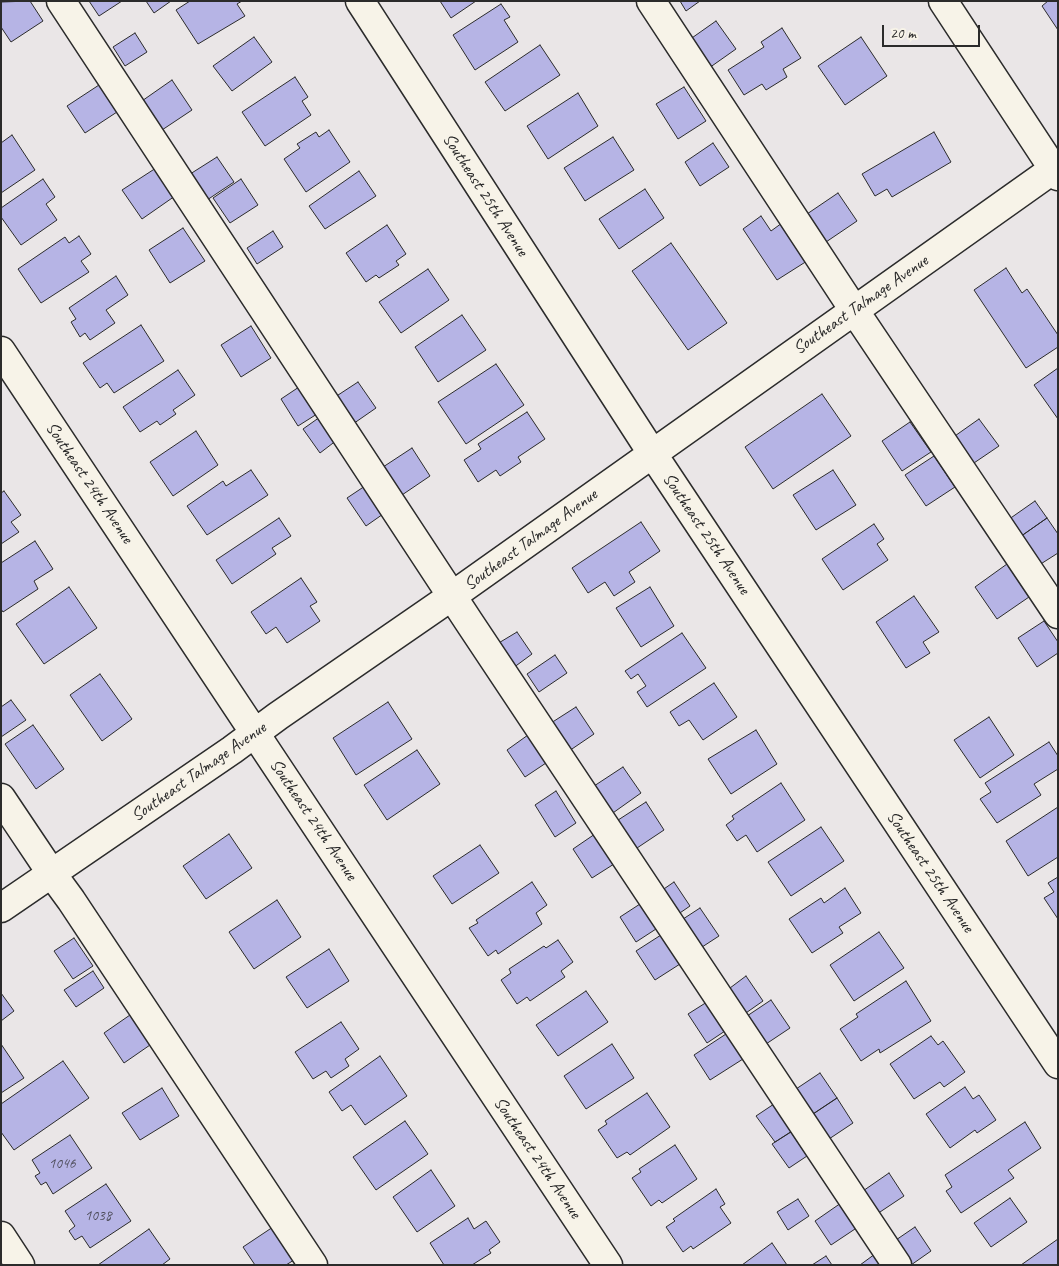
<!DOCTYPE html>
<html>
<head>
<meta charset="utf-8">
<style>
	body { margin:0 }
	#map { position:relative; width:1059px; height:1266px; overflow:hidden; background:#eae6e7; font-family:Caveat,sans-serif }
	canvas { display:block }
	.frame { position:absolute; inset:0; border:2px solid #2b2b2b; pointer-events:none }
	.scale { position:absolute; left:882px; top:25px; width:98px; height:22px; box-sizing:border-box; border:2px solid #2b2b2b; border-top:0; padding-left:6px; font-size:15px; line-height:18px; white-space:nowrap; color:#2b2b2b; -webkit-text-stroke:4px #f7f3e8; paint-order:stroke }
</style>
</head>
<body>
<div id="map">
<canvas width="1059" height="1266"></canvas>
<div class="frame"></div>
<div class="scale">20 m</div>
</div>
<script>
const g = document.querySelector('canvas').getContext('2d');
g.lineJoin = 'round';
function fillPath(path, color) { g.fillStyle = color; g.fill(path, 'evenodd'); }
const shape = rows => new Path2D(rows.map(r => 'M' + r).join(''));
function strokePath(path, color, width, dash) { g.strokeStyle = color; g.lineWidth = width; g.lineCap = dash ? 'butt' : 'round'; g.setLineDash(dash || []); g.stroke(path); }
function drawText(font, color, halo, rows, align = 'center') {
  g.font = font + ' Caveat,sans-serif'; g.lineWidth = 4; g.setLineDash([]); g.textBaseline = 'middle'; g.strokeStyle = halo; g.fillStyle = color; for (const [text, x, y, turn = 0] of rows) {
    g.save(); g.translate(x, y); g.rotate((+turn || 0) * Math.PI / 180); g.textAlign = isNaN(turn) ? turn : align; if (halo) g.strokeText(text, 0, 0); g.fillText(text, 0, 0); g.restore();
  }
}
const building = shape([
	[30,1,43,21,11,42,1,27,1,2,30,1],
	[89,1,122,1,99,16,89,1],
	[146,1,171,1,154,13,146,1],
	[190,1,242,1,237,4,245,16,198,44,176,10,190,1],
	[440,1,476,1,451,18,440,1],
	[680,1,700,1,686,11,680,1],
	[1048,1,1058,1,1058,30,1042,6,1048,1],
	[501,4,510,17,504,20,518,42,475,70,453,35,501,4],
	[716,21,736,49,709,68,689,40,716,21],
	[782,28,801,58,783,69,787,77,766,90,762,84,744,95,728,70,764,47,761,42,782,28],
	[135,33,147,52,125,66,113,47,135,33],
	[254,37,272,62,232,91,213,66,254,37],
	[861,37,887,76,845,105,818,66,861,37],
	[540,45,560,75,505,111,485,82,540,45],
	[295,77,308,97,302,101,311,115,265,146,242,112,295,77],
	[172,80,192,110,159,132,139,103,172,80],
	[99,85,117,112,85,133,67,106,99,85],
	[684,87,706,121,678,139,656,104,684,87],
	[578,93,598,126,548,159,527,126,578,93],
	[329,130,350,162,306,192,284,159,300,148,297,144,316,132,319,137,329,130],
	[934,132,951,162,892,197,887,189,875,196,862,174,934,132],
	[12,135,35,170,1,193,1,143,12,135],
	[613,137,634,170,585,201,564,168,613,137],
	[713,143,729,167,700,186,685,162,713,143],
	[217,157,234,182,204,202,187,176,217,157],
	[156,168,175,196,142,219,122,190,156,168],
	[359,171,376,196,325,229,309,206,359,171],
	[43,179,55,197,46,204,57,220,21,245,1,217,1,208,43,179],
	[241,179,258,205,230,223,213,198,241,179],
	[645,189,664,218,619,249,599,219,645,189],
	[838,193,857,221,826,242,807,214,838,193],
	[761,216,771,231,782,223,807,261,777,280,743,229,761,216],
	[387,225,406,254,396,261,399,265,379,278,376,275,366,282,346,253,387,225],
	[183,228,205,261,170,283,149,250,183,228],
	[273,231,283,247,257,264,247,248,273,231],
	[79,236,91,254,81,261,89,272,41,303,18,269,65,237,69,243,79,236],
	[671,243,727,323,688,350,632,271,671,243],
	[1006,268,1022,293,1027,289,1058,335,1058,347,1026,368,974,290,1006,268],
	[428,269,449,300,401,333,379,302,428,269],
	[116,276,128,295,106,310,115,323,90,340,85,333,80,337,71,322,76,319,69,308,116,276],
	[462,315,486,350,438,382,415,347,462,315],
	[141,325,164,361,114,393,107,383,100,388,83,363,141,325],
	[251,326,271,358,241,377,221,345,251,326],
	[496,364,524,405,466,444,438,402,496,364],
	[1058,368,1058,419,1034,385,1058,368],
	[178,370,195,395,173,410,176,414,160,425,157,421,140,432,123,407,178,370],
	[358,382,376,408,350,426,332,399,358,382],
	[299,387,317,414,298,426,281,399,299,387],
	[822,394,851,436,773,489,745,447,822,394],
	[527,412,545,439,518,457,521,462,500,476,496,470,478,482,464,460,481,449,478,444,527,412],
	[320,417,337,440,320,453,303,429,320,417],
	[979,419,999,446,971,465,952,438,979,419],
	[910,422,931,452,902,471,882,441,910,422],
	[196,431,218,465,173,496,150,462,196,431],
	[412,448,430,476,399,497,380,469,412,448],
	[934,456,955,487,926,506,905,475,934,456],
	[251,470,268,495,207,535,187,506,223,481,226,486,251,470],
	[833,470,856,505,816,530,793,495,833,470],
	[368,484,386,512,366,526,347,498,368,484],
	[4,491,21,515,11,522,19,532,1,544,1,493,4,491],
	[1035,501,1047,518,1017,539,1005,522,1035,501],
	[279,518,291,536,272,548,276,554,232,584,216,560,279,518],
	[1047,518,1058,534,1058,553,1036,567,1017,539,1047,518],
	[641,522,660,551,629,572,635,582,614,596,605,582,588,593,572,568,641,522],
	[874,524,884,539,877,544,888,560,843,590,822,559,874,524],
	[35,541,53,569,34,581,38,589,3,612,1,609,1,563,35,541],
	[1007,564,1029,597,997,619,975,587,1007,564],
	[301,578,317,602,310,606,320,621,287,643,276,627,266,634,251,612,301,578],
	[69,587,97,628,44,664,16,624,69,587],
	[650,587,674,626,641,647,616,608,650,587],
	[914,596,939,632,923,642,930,653,906,668,876,622,914,596],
	[1044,621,1058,642,1058,653,1037,667,1018,638,1044,621],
	[517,632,532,654,513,668,497,644,517,632],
	[682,633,706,668,647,707,637,692,646,686,638,674,631,679,625,671,682,633],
	[555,655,567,673,539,692,527,674,555,655],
	[100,674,132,719,102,741,70,695,100,674],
	[714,683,737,717,703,740,689,720,679,726,670,712,714,683],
	[11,700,26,720,1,737,1,707,11,700],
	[388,702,412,739,356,775,333,738,388,702],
	[576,707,594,734,569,751,551,723,576,707],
	[989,717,1014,755,980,778,954,740,989,717],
	[33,725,64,769,36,789,5,744,33,725],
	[756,730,777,764,731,794,708,759,756,730],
	[528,735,546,763,525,777,507,750,528,735],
	[1049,742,1058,756,1058,769,1034,784,1041,795,997,823,980,799,991,792,985,783,1049,742],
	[417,750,440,784,387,820,364,785,417,750],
	[623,767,641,793,610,815,591,788,623,767],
	[781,783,805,820,757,852,746,835,737,841,726,825,734,819,732,816,781,783],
	[556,791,576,823,555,837,535,805,556,791],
	[646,802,664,830,634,850,615,822,646,802],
	[1058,807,1058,857,1028,876,1006,841,1058,807],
	[821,827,844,861,791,896,768,862,821,827],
	[229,834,252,868,206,899,183,866,229,834],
	[595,834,614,864,592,878,573,849,595,834],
	[480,845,499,873,452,904,433,876,480,845],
	[1058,877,1058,919,1044,898,1054,892,1048,883,1058,877],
	[532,882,547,905,536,913,542,924,498,954,496,950,488,956,469,928,478,923,476,920,532,882],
	[674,882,690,906,674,917,658,893,674,882],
	[845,888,861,913,839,927,843,933,812,953,789,919,821,898,824,903,845,888],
	[277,900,301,937,254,969,229,932,277,900],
	[640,904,656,929,636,942,620,917,640,904],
	[700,908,719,936,699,949,680,921,700,908],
	[879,932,904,968,854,1001,830,965,879,932],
	[661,935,680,964,655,980,636,951,661,935],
	[74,938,93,966,73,979,54,951,74,938],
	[558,940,573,962,561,971,565,977,530,1001,527,997,517,1004,501,980,511,973,509,969,544,946,546,948,558,940],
	[329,949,349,981,307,1008,286,977,329,949],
	[93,971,104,988,76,1007,64,990,93,971],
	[746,976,763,1001,743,1015,726,991,746,976],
	[906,981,931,1021,880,1053,879,1049,861,1061,840,1029,858,1017,856,1014,906,981],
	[586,991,608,1022,558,1056,536,1025,586,991],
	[1,993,14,1011,1,1021,1,993],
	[771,1000,790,1028,763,1046,744,1018,771,1000],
	[707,1002,725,1031,707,1043,688,1014,707,1002],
	[130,1015,150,1045,124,1063,104,1033,130,1015],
	[341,1022,359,1049,345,1059,349,1066,331,1078,326,1071,313,1079,295,1052,341,1022],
	[726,1034,743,1059,710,1080,694,1055,726,1034],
	[931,1036,938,1045,943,1041,965,1072,944,1087,940,1082,914,1099,890,1064,931,1036],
	[1,1044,24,1078,1,1093,1,1044],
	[612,1044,634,1078,586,1109,564,1076,612,1044],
	[380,1056,407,1096,365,1125,351,1105,342,1111,329,1092,380,1056],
	[63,1061,89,1098,14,1150,1,1132,1,1104,63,1061],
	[820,1073,837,1098,810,1116,793,1091,820,1073],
	[965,1087,973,1099,979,1095,996,1120,977,1133,975,1130,950,1148,926,1114,965,1087],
	[162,1088,179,1116,140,1140,122,1113,162,1088],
	[647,1093,670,1127,630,1155,627,1152,617,1158,598,1130,607,1124,605,1121,647,1093],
	[837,1098,853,1123,826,1141,810,1116,837,1098],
	[774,1104,792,1131,775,1142,756,1116,774,1104],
	[405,1121,428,1154,376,1190,353,1157,405,1121],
	[1025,1122,1041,1148,1008,1170,1014,1178,961,1213,946,1191,952,1187,945,1175,1025,1122],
	[791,1132,807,1156,789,1168,772,1144,791,1132],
	[70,1135,92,1168,53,1194,46,1182,41,1185,35,1176,40,1173,32,1160,70,1135],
	[675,1145,697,1179,662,1203,659,1200,651,1206,632,1178,641,1172,639,1169,675,1145],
	[431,1170,455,1206,417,1232,393,1197,431,1170],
	[889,1173,904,1196,874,1216,860,1193,889,1173],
	[106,1184,131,1221,90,1248,82,1236,75,1240,69,1231,75,1226,65,1211,106,1184],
	[716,1189,725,1204,720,1207,731,1223,693,1249,691,1246,683,1252,666,1227,675,1221,673,1219,716,1189],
	[1010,1198,1027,1222,991,1247,974,1223,1010,1198],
	[798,1199,809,1216,788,1230,777,1212,798,1199],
	[841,1203,858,1227,831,1245,815,1221,841,1203],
	[468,1218,474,1229,486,1221,500,1242,489,1250,491,1253,472,1265,444,1265,430,1243,468,1218],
	[273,1227,294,1260,286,1265,255,1265,243,1247,273,1227],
	[915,1227,931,1251,911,1265,908,1265,893,1242,915,1227],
	[149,1229,170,1259,162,1265,98,1265,149,1229],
	[1058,1239,1058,1265,1021,1265,1058,1239],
	[772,1243,787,1265,742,1265,772,1243],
	[875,1254,882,1265,860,1265,875,1254],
	[826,1256,832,1265,812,1265,826,1256]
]);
const minor = shape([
	[61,1,469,622,897,1265],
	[360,1,652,453,1058,1064],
	[651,1,854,310,1058,614],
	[943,1,1058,176],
	[1,351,608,1265],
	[1,798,52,874,71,900,313,1265],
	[1,908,232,750,278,716,452,596,1058,166],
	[1,1236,20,1265]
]);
const numberNames = [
	["1046",62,1164],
	["1038",98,1216]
];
const streetNames = [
	["Southeast 25th Avenue",485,195,57],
	["Southeast Talmage Avenue",861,305,-35],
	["Southeast 24th Avenue",89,483,56],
	["Southeast 25th Avenue",706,534,56],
	["Southeast Talmage Avenue",531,540,-36],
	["Southeast Talmage Avenue",199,772,-35],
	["Southeast 24th Avenue",313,820,56],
	["Southeast 25th Avenue",930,872,56],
	["Southeast 24th Avenue",537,1158,56]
];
fillPath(building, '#b6b4e5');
strokePath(building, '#2b2b2b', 1);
strokePath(minor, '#2b2b2b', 31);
strokePath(minor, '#f7f3e8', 28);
drawText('15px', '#4e4d5a', null, numberNames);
drawText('18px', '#2b2b2b', '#f7f3e8', streetNames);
</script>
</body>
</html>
